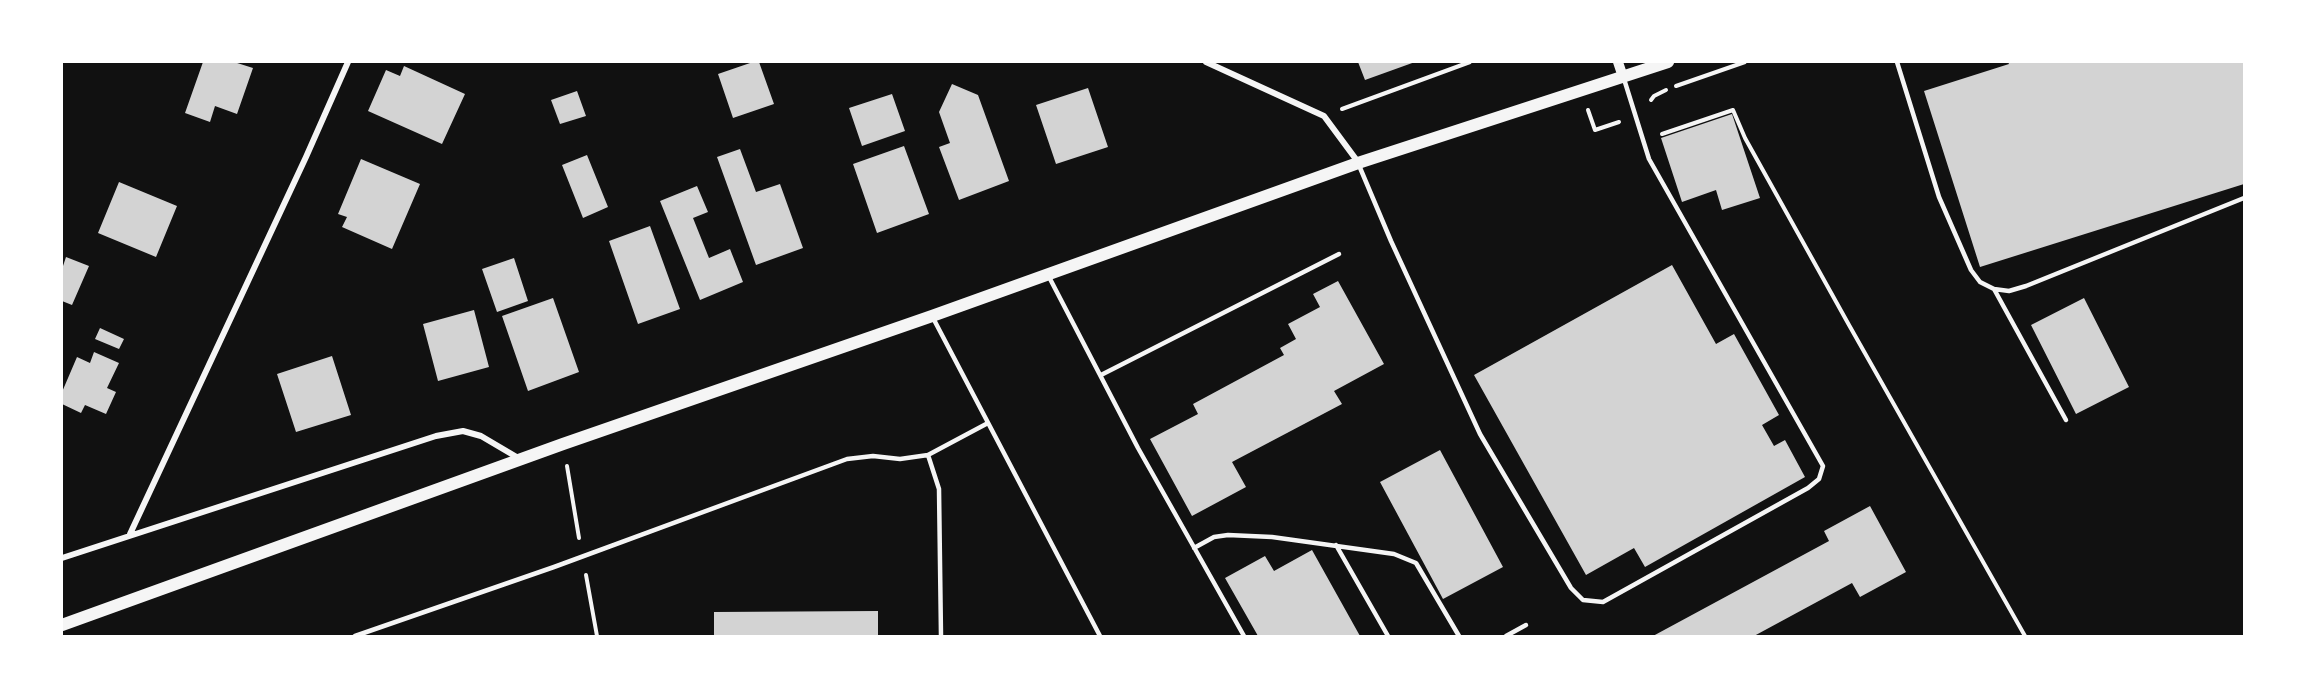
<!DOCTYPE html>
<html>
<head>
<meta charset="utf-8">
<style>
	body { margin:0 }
	#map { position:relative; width:2306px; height:698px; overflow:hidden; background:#111; font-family:"Roboto Serif",serif }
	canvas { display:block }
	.frame { position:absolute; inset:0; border:63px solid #fff; pointer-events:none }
</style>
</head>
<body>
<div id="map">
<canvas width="2306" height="698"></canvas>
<div class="frame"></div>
</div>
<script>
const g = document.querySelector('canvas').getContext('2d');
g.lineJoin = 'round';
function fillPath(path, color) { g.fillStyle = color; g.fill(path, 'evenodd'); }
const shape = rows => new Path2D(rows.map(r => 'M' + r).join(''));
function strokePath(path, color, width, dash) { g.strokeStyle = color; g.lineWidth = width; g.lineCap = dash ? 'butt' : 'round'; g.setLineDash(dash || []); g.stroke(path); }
const building = shape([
	[203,62,234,62,253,68,237,114,215,106,210,122,185,113],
	[753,62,759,62,774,104,733,118,718,74],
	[1358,62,1415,62,1365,80],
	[2008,62,2244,62,2244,184,1980,267,1924,91,2009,64],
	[404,66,465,94,442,144,368,111,386,70,400,76],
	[952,84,978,95,1009,181,959,200,939,147,950,143,939,112],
	[1088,88,1108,147,1056,164,1036,105],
	[577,91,586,116,560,124,551,100],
	[892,94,905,131,862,146,849,108],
	[1732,114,1760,198,1722,210,1716,190,1682,202,1661,138],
	[904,146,929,214,877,233,853,164],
	[740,149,756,192,780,184,803,248,756,265,717,157],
	[587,155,608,207,583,218,562,165],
	[361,159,420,184,392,249,342,227,347,217,338,214],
	[119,182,177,206,156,257,98,233],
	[697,186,708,212,693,218,709,258,730,249,743,282,700,300,660,201],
	[650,226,680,309,638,324,609,241],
	[66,257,89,266,72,305,62,301,62,269],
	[514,258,528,301,497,312,482,269],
	[1672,265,1716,344,1734,334,1779,415,1762,425,1774,446,1785,440,1805,477,1645,567,1634,548,1586,575,1474,375],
	[1338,281,1384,364,1334,391,1342,404,1232,462,1246,487,1192,516,1150,439,1198,414,1193,404,1284,355,1280,348,1296,339,1288,324,1320,307,1313,294],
	[553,298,579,372,528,391,502,316],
	[2084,298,2129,387,2076,414,2031,325],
	[474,310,489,367,438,381,423,324],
	[100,328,124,339,119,349,95,339],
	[94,352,119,363,107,388,116,392,106,414,85,405,81,413,62,404,62,392,77,357,90,363],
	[332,356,351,415,296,432,277,374],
	[1440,450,1503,567,1443,599,1380,482],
	[1870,506,1906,572,1860,597,1852,583,1754,636,1653,636,1829,541,1824,531],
	[1312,550,1360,636,1258,636,1225,578,1265,556,1274,571],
	[878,611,878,636,714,636,714,612]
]);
const path = shape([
	[1676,86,1745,62],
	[1651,100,1654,96,1666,90],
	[1342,109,1470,62],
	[1588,110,1595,130,1619,122],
	[1662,134,1733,110,1745,138,1849,325,2025,636],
	[567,466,579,538],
	[586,575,597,636]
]);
const service = shape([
	[1897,62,1939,197,1971,270,1980,282,1994,289,2009,291,2026,286,2244,198],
	[1358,163,1391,241,1480,434,1571,588,1583,600,1603,602,1808,488,1819,479,1823,466,1649,159,1624,79],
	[1048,275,1138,448,1244,636],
	[1994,289,2066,420],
	[932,316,1100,636],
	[1101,375,1339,254],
	[928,455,939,489,941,636],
	[1336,545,1388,636],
	[1194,548,1214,537,1228,535,1272,537,1394,554,1416,563,1459,636],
	[355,636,554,567,847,459,873,456,900,459,928,455,988,423],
	[1506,636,1526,625]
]);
const minor = shape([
	[1206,62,1324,116,1358,162],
	[130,534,306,157,348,62],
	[62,558,436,436,463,431,481,436,520,459]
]);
const tertiary = shape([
	[1618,62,1623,77]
]);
const secondary = shape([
	[62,625,563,444,932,316,1358,163,1668,62]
]);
fillPath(building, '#d3d3d3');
strokePath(path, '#f5f5f5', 4);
strokePath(service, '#f5f5f5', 4.5);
strokePath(minor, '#f5f5f5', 6);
strokePath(tertiary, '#f5f5f5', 10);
strokePath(secondary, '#f5f5f5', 12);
</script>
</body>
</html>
